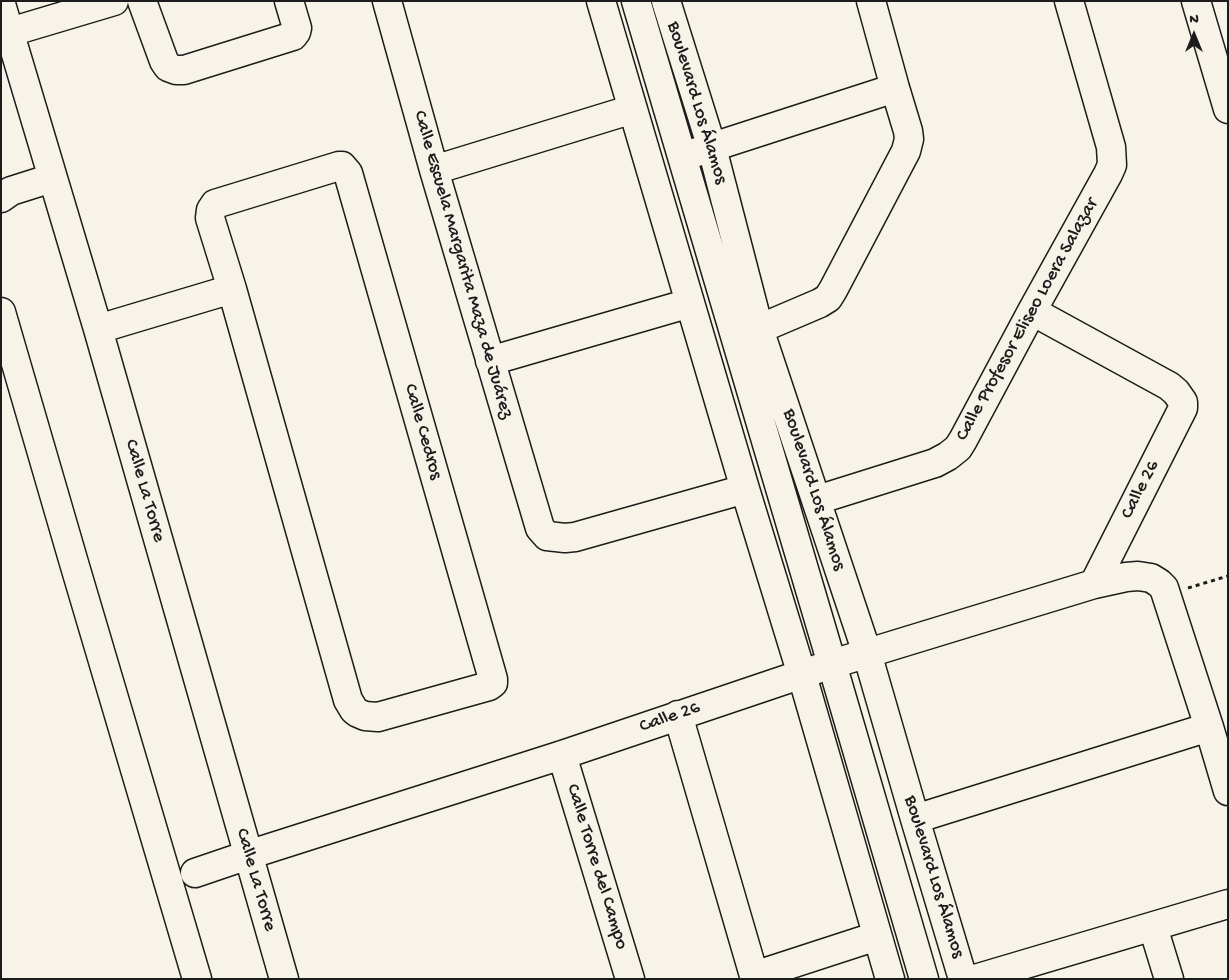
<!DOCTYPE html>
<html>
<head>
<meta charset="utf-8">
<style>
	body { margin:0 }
	#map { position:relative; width:1229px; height:980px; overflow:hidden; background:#f7f3e8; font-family:"Gochi Hand",sans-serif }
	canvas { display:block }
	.frame { position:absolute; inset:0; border:2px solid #1c1c1c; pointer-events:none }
	.north { position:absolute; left:1169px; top:10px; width:50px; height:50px; -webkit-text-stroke:4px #f7f3e8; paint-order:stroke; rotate:0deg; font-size:14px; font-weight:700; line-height:20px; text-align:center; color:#1c1c1c }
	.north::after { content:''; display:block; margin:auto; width:18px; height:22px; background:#1c1c1c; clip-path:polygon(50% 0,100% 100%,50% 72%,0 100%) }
</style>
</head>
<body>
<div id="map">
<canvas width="1229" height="980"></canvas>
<div class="frame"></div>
<div class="north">N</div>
</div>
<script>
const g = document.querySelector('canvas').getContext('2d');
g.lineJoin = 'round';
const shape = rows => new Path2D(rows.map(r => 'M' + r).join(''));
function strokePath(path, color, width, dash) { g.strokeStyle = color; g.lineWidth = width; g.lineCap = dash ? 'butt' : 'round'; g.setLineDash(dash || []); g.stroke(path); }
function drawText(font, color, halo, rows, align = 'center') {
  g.font = font + ' "Gochi Hand",sans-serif'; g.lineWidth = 4; g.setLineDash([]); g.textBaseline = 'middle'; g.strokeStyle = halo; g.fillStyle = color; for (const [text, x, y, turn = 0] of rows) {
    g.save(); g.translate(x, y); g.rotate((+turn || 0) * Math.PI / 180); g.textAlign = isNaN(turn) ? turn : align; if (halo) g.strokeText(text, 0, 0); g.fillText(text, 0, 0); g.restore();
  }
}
const path = shape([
	[1188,588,1228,576]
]);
const minor = shape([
	[142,1,164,61,168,67,176,70,184,70,293,36,296,32,297,28,289,1],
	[387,1,434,170,540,528,547,536,565,538,575,537,745,489],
	[601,1,745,489,802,675,890,979],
	[636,1,832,664,924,979],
	[666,1,712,148,759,329,867,653,915,819,963,979],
	[1196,1,1228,109],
	[1,4,98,329,284,979],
	[10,32,114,1],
	[694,153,895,88],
	[339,166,342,166,348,173,493,679,493,683,489,686,378,717,365,716,358,713,354,710,348,700,232,289,210,218,211,210,215,204,339,166],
	[434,170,633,109],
	[1,198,11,191,52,178],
	[1032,311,1169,386,1176,392,1183,402,1183,408,1181,412,1094,584],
	[1,312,74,563,197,979],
	[98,329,232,289],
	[759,329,820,303,828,298,833,290,906,151,909,139,908,131,895,88,871,1],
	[490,361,690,303],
	[817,500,935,463,948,456,958,448,963,440,1032,311,1108,174,1112,165,1111,147,1069,1],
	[678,715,755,979],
	[562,755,630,979],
	[915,819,1209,727],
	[195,873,248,855,562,755,832,664,1094,584,1126,577,1138,576,1151,578,1159,583,1164,588,1209,727,1228,791],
	[1153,927,1169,979],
	[754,976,877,936],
	[975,979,1228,904]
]);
const streetNames = [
	["Boulevard Los Álamos",696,103,73],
	["Calle Escuela Margarita Maza de Juárez",462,265,74],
	["Calle Profesor Eliseo Loera Salazar",1028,320,-61],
	["Calle Cedros",422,432,74],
	["Boulevard Los Álamos",813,490,72],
	["Calle 26",1141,490,-63],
	["Calle La Torre",144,491,74],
	["Calle 26",670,718,-19],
	["Calle Torre del Campo",596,867,73],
	["Boulevard Los Álamos",933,877,73],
	["Calle La Torre",255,880,74]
];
strokePath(minor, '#1c1c1c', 31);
strokePath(path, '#1c1c1c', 3, [4, 4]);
strokePath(minor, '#f7f3e8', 28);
drawText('19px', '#1c1c1c', '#f7f3e8', streetNames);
</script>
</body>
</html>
